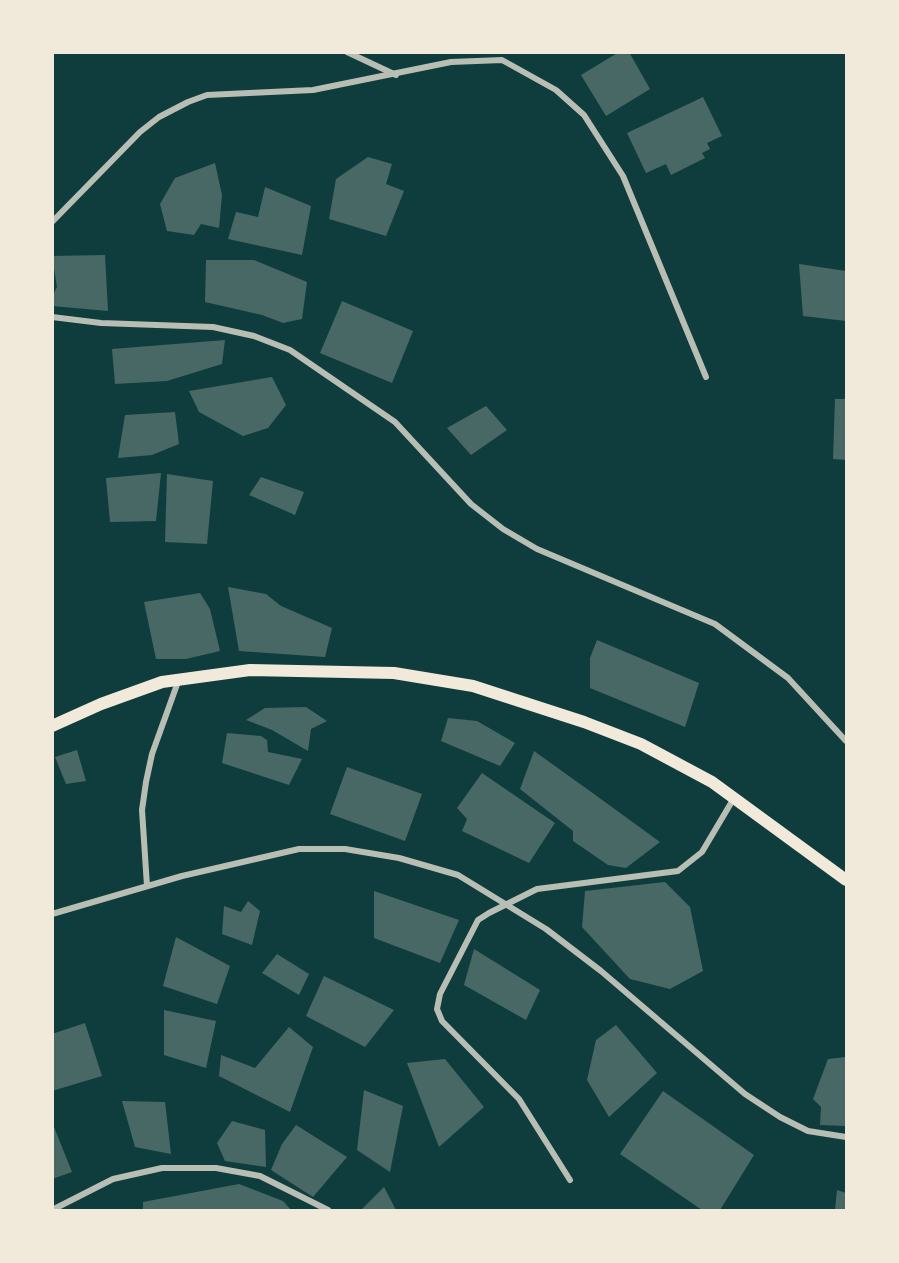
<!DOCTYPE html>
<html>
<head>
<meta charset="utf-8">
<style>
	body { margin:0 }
	#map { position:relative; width:899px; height:1263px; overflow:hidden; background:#0f3d3e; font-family:"Open Sans",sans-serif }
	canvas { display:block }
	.frame { position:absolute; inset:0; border:54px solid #f1e9da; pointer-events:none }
</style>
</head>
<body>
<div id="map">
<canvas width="899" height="1263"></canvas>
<div class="frame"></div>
</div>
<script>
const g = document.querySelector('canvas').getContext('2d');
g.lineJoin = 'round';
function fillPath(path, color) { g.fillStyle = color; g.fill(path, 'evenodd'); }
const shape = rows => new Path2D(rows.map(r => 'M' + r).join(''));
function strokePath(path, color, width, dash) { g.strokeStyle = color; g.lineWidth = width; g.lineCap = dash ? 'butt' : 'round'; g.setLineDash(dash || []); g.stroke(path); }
const building = shape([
	[619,52,629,52,650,89,606,116,581,75],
	[703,97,722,136,707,143,710,149,702,153,705,158,671,175,666,164,646,173,627,133],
	[368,157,392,164,386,184,404,191,386,236,329,219,336,179],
	[215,163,222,195,219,228,201,224,194,235,167,231,160,204,175,178],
	[265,187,311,206,302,255,228,239,236,212,258,217],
	[105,255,108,311,52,306,52,297,57,287,52,256],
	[206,260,254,260,307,282,302,319,283,323,262,315,205,302],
	[799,264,846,271,846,321,803,316],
	[342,301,413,331,392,383,320,353],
	[225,340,222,364,167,381,115,384,112,349],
	[272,377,286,405,268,428,243,436,199,412,189,391],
	[835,399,846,399,846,460,833,459],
	[486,406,507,430,471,455,447,428],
	[175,412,179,444,152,455,118,458,125,415],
	[161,473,156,521,110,522,106,478],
	[167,474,213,481,207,544,165,542],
	[261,477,304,492,295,515,249,495],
	[228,587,266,594,281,606,332,628,325,657,239,651],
	[200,593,210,609,220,651,186,659,156,659,144,602],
	[597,640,699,683,685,727,590,688,590,658],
	[306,707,327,721,311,729,308,751,272,730,246,720,265,708],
	[448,718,477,721,515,743,500,766,441,741],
	[227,733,261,736,267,740,268,752,302,759,289,785,222,763],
	[77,750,86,781,66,784,55,757],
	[534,751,594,794,660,842,626,868,608,865,573,841,573,831,520,789],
	[347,767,422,794,405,841,330,814],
	[482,773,555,823,529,863,462,831,467,819,457,808],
	[665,882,690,907,703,971,670,989,630,979,582,927,585,891],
	[374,891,459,920,440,963,374,938],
	[248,901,260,911,252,945,222,934,224,906,241,912],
	[176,937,230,966,217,1004,163,986],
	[474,949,540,990,526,1020,464,985],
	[277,954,309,974,299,995,262,973],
	[324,976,394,1010,365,1047,306,1016],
	[164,1010,216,1021,206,1068,164,1055],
	[85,1023,102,1076,52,1091,52,1034],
	[616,1025,657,1073,609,1117,587,1080,596,1040],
	[289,1027,313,1047,290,1112,219,1076,221,1055,255,1068],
	[846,1057,846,1126,820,1125,821,1107,813,1099,828,1059],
	[445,1059,484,1107,439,1147,407,1063],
	[364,1090,403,1106,390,1172,357,1150],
	[663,1091,754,1155,720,1210,702,1210,620,1154],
	[122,1101,165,1102,171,1154,135,1147],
	[232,1121,265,1130,266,1167,225,1161,217,1143],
	[52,1122,72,1172,52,1179],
	[296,1125,347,1157,313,1197,271,1170,282,1144],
	[239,1184,283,1201,291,1210,143,1210,143,1202],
	[384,1187,396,1210,361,1210],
	[837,1190,846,1193,846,1210,835,1210]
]);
const minor = shape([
	[347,52,396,75],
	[52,222,140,132,159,117,188,102,207,95,313,90,451,62,502,60,556,90,584,115,623,176,706,377],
	[52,317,101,323,213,327,254,336,290,350,395,422,471,504,503,529,537,549,715,624,788,678,846,741],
	[147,886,142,810,146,782,152,754,179,679],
	[52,914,182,876,299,849,345,849,399,858,458,875,546,929,601,971,745,1094,780,1117,808,1131,846,1137],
	[570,1180,519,1099,442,1021,437,1009,440,994,478,920,489,913,537,889,678,871,702,852,734,798],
	[52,1210,113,1179,162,1168,216,1168,260,1176,328,1210]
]);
const secondary = shape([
	[52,726,101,704,162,682,250,670,394,673,473,686,584,722,641,744,712,782,846,880]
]);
fillPath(building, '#486865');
strokePath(minor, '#b8beb3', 6);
strokePath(secondary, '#f1e9da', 12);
</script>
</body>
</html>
